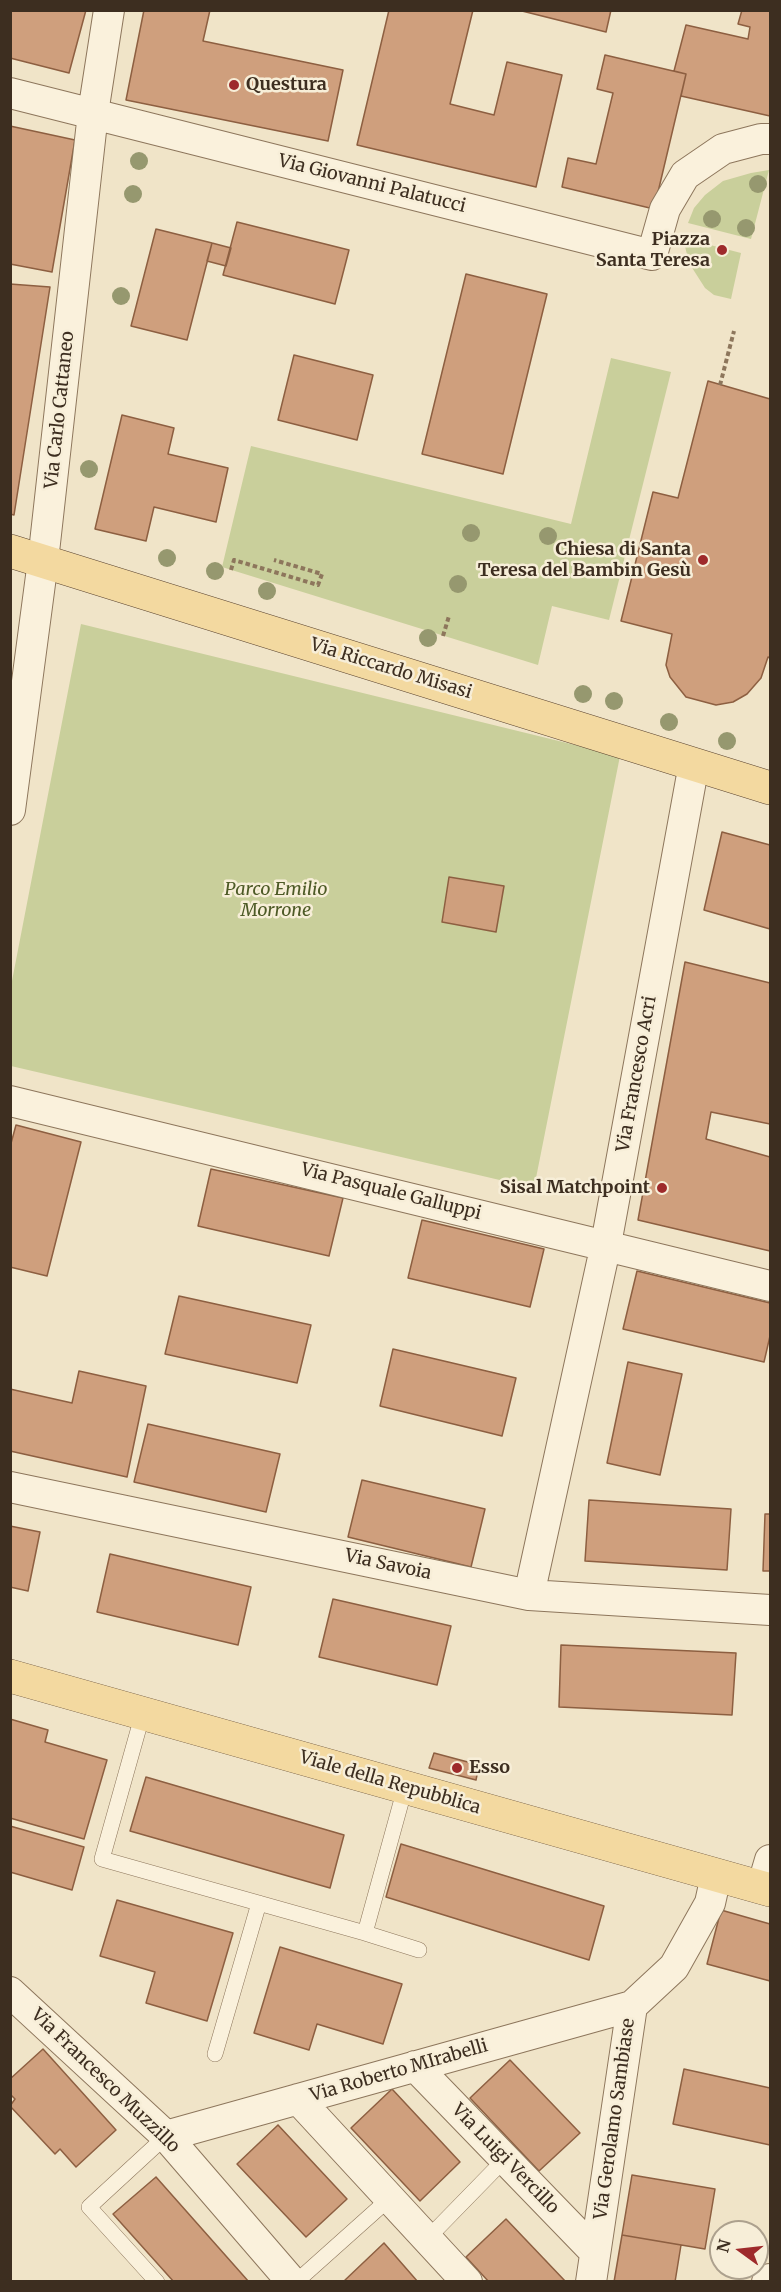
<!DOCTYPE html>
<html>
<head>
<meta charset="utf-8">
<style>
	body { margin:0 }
	#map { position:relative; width:781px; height:2292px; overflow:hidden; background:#f0e4c8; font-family:Merriweather,serif }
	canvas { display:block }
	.frame { position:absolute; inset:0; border:12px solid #3d2e20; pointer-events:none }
	.north { position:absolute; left:709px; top:2220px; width:60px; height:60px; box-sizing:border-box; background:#f7eed8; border:2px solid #ada18e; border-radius:50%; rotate:285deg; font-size:16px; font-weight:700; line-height:24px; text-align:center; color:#3d2e20 }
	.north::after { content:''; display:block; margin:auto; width:21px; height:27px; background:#9e2a2b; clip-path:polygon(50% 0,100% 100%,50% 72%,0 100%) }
</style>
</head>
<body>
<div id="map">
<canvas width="781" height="2292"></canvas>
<div class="frame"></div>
<div class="north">N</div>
</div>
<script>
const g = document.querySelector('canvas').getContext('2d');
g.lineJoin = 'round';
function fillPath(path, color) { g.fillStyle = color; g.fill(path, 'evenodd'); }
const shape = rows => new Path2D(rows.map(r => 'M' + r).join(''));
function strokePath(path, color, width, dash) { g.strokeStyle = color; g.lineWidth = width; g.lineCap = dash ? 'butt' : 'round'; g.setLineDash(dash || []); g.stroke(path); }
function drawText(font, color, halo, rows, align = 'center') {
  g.font = font + ' Merriweather,serif'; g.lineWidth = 5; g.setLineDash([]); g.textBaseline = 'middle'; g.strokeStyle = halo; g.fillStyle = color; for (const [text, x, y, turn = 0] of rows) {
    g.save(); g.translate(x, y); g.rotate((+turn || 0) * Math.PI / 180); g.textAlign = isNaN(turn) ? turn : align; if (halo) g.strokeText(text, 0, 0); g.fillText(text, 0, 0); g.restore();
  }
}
const green = shape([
	[769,170,751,239,688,223,694,208,705,195,723,181,751,173],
	[683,238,741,253,731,299,714,295,705,288,689,263],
	[611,358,671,372,609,620,552,606,538,665,222,567,251,446,571,524],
	[81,624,620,756,534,1188,11,1066,11,986]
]);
const building = shape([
	[10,10,86,10,69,73,10,58,10,10],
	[144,10,210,10,203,41,343,70,328,141,126,100,144,10],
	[389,10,473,10,450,104,494,115,507,62,562,75,536,187,357,145,389,10],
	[518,10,611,10,606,32,518,10],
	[742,10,770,10,770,116,681,96,686,74,674,71,686,25,748,39,750,27,738,24,742,10],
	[605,55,686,74,654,209,562,187,568,158,596,164,613,93,597,89,605,55],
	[10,126,75,140,52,272,10,264,10,126],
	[237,222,349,250,335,304,223,275,237,222],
	[156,229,212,243,187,340,131,326,156,229],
	[212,243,231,248,226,266,207,261,212,243],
	[466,274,547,294,503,474,422,454,466,274],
	[10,284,50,287,14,515,10,514,10,284],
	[294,355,373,375,357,440,278,420,294,355],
	[708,381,770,399,770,658,768,657,761,678,747,694,733,702,716,705,686,697,670,677,666,665,672,634,621,621,653,492,678,498,708,381],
	[122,415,174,428,168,454,228,468,216,522,154,507,146,541,95,529,122,415],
	[722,832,770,845,770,929,704,910,722,832],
	[449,877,504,886,496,932,442,922,449,877],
	[685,962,770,983,770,1124,711,1112,706,1139,770,1157,770,1251,638,1220,685,962],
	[16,1125,81,1142,47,1276,10,1267,10,1147,16,1125],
	[211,1169,343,1198,329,1256,198,1226,211,1169],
	[422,1220,544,1249,530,1307,408,1278,422,1220],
	[637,1271,770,1303,770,1336,764,1362,623,1329,637,1271],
	[179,1296,311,1325,297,1383,165,1354,179,1296],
	[393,1349,516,1378,502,1436,380,1406,393,1349],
	[628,1362,682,1374,660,1475,607,1463,628,1362],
	[79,1371,146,1386,127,1477,10,1451,10,1389,72,1403,79,1371],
	[148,1424,280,1454,266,1512,134,1482,148,1424],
	[362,1480,485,1509,471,1567,348,1537,362,1480],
	[589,1500,731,1509,727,1570,585,1561,589,1500],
	[765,1514,770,1514,770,1571,763,1571,765,1514],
	[10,1526,40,1532,28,1591,10,1587,10,1526],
	[110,1554,251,1587,238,1645,97,1612,110,1554],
	[333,1599,451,1626,437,1685,319,1657,333,1599],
	[561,1645,736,1653,732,1715,559,1707,561,1645],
	[10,1719,48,1730,45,1742,107,1760,84,1839,10,1818,10,1719],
	[434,1753,479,1765,476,1780,429,1768,434,1753],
	[146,1777,344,1835,330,1888,130,1831,146,1777],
	[10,1826,84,1847,72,1890,10,1872,10,1826],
	[401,1844,604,1906,589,1960,386,1897,401,1844],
	[117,1900,233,1933,207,2021,146,2003,155,1972,100,1956,117,1900],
	[721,1910,770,1924,770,1981,707,1964,721,1910],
	[280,1947,402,1984,383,2044,317,2024,309,2050,254,2033,280,1947],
	[43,2049,116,2130,76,2167,60,2149,55,2154,10,2106,15,2099,10,2094,10,2079,43,2049],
	[510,2060,580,2133,539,2171,470,2098,510,2060],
	[684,2069,770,2088,770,2145,673,2124,684,2069],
	[392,2089,460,2162,420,2201,351,2128,392,2089],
	[278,2125,347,2199,306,2237,237,2164,278,2125],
	[632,2175,715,2189,705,2249,622,2235,632,2175],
	[156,2177,249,2282,174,2282,113,2214,156,2177],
	[506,2219,566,2282,489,2282,466,2257,506,2219],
	[622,2235,681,2245,675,2282,614,2282,622,2235],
	[384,2243,418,2282,344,2282,344,2281,384,2243]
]);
const path = shape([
	[720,385,734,331],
	[231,570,234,560,318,585,322,574,274,560],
	[443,636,449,616]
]);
const service = shape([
	[143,1713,102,1859,365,1933,405,1788],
	[365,1933,419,1950],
	[215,2054,259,1903],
	[427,2239,505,2159],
	[157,2282,89,2207,166,2136],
	[296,2282,390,2198]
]);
const minor = shape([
	[10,93,652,255,665,209,685,175,723,149,761,139,770,139],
	[10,810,43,561,93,113,109,10],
	[10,1101,770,1286],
	[10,1487,529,1595,770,1610],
	[529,1595,606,1244,694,764],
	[762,1887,770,1860],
	[10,1992,166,2136,292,2282],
	[415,2066,595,2252],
	[298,2099,467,2282],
	[166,2136,632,2006],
	[591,2282,632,2006,674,1967,710,1903,716,1876],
	[767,2282,770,2279]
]);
const primary = shape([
	[10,551,770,788],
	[10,1676,770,1890]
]);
const trees = [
	[139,161],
	[758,184],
	[133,194],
	[712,219],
	[746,228],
	[121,296],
	[89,469],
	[471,533],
	[548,536],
	[167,558],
	[215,571],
	[458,584],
	[267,591],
	[428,638],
	[583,694],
	[614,701],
	[669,722],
	[727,741]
];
const markers = [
	[234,85,6,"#9e2a2b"],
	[722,250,6,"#9e2a2b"],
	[703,560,6,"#9e2a2b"],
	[662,1188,6,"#9e2a2b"],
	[457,1768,6,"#9e2a2b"]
];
const poiNames = [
	["Questura",246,85,"left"],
	["Piazza",710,240],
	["Santa Teresa",710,261],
	["Chiesa di Santa",691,550],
	["Teresa del Bambin Gesù",691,571],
	["Sisal Matchpoint",650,1188],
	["Esso",469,1768,"left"]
];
const streetNames = [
	["Via Giovanni Palatucci",372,184,14],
	["Via Carlo Cattaneo",60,410,-84],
	["Via Riccardo Misasi",391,669,17],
	["Via Francesco Acri",637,1074,-80],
	["Via Pasquale Galluppi",391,1192,14],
	["Via Savoia",388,1565,12],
	["Viale della Repubblica",390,1783,16],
	["Via Roberto MIrabelli",399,2071,-16],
	["Via Francesco Muzzillo",105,2081,44],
	["Via Gerolamo Sambiase",615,2119,-82],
	["Via Luigi Vercillo",505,2159,46]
];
const parkNames = [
	["Parco Emilio",276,890],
	["Morrone",276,911]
];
fillPath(green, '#c9cf9b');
fillPath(building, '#cf9f7d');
strokePath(building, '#8d5f41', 1.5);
strokePath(service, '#8d765c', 16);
strokePath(minor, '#8d765c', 32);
strokePath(primary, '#5b4430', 34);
strokePath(path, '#8d765c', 4, [4.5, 3]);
strokePath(service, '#faf1dc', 15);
strokePath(minor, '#faf1dc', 30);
strokePath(primary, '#f3d9a0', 33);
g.fillStyle = '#96986f';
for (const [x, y] of trees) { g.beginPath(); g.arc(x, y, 9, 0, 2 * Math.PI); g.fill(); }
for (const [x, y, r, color] of markers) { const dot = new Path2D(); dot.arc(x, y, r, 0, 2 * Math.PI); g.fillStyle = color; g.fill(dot); strokePath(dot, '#f7eed8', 2); }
drawText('bold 18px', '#3d2e20', '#f7eed8', poiNames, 'right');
drawText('18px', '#3d2e20', '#f7eed8', streetNames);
drawText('italic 18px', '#4d5a26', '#f7eed8', parkNames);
</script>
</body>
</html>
